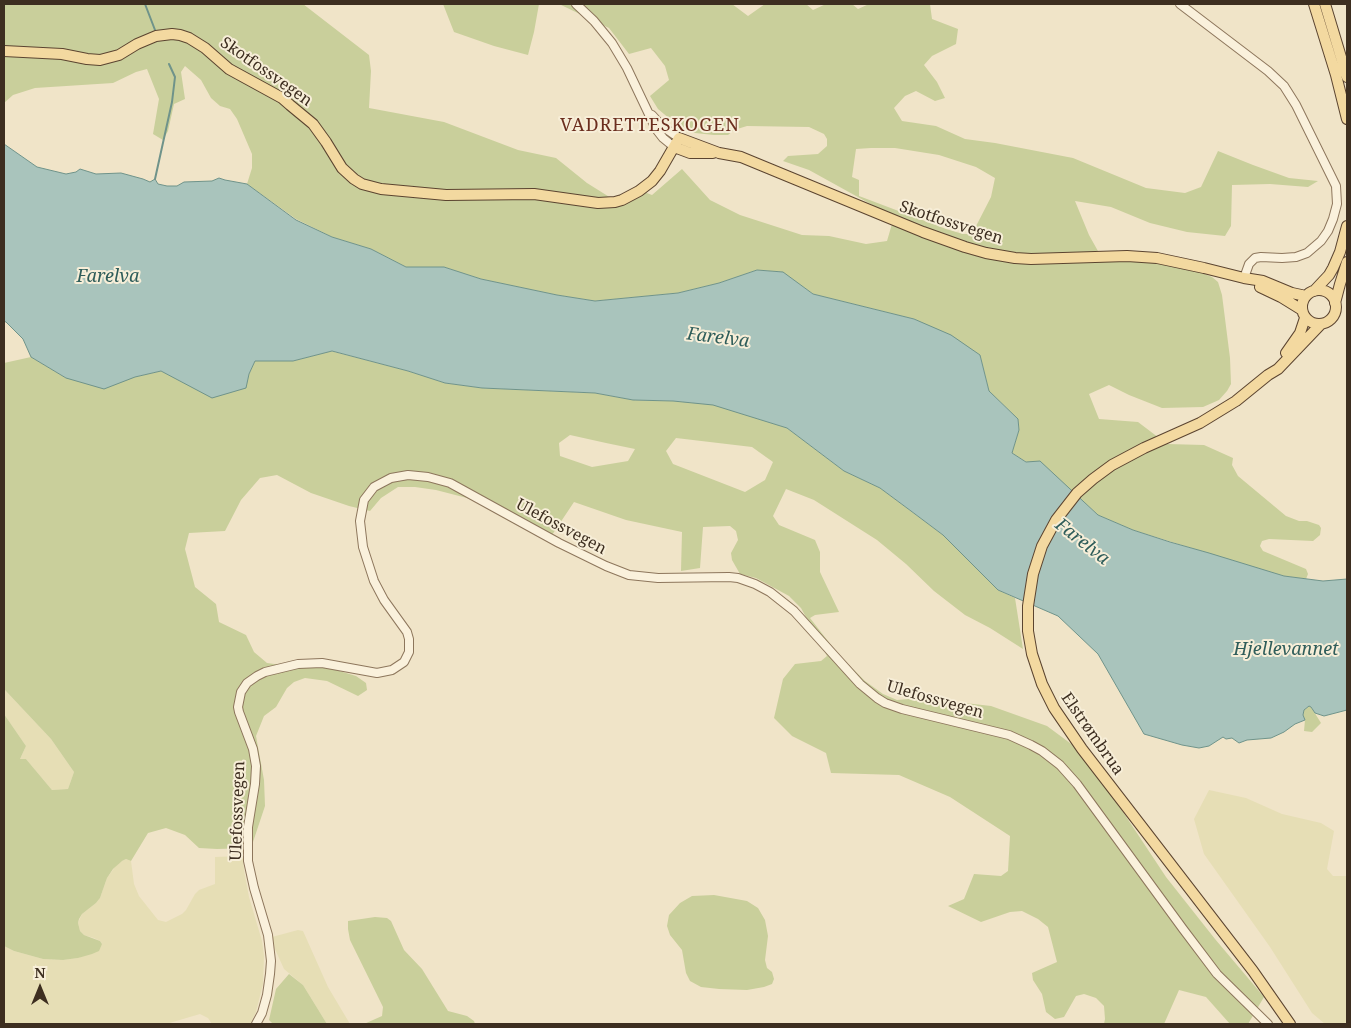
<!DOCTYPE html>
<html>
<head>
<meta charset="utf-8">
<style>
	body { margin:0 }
	#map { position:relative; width:1351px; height:1028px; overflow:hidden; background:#f0e4c8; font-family:"Noto Serif",serif }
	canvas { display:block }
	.frame { position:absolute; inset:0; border:5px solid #3d2e20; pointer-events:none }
	.north { position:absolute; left:15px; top:963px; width:50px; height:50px; -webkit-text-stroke:4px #f7eed8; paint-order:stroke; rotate:0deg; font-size:14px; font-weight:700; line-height:20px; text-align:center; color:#3d2e20 }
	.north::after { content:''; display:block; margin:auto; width:18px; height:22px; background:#3d2e20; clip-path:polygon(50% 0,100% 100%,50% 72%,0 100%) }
</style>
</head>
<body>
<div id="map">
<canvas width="1351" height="1028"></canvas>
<div class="frame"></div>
<div class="north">N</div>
</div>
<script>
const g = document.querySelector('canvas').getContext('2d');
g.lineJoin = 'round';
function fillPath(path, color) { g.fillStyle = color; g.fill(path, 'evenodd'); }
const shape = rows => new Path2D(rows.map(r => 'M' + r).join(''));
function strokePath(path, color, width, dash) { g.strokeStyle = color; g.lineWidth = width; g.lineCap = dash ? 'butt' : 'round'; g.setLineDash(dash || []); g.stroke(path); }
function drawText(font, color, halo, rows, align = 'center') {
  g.font = font + ' "Noto Serif",serif'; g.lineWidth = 4; g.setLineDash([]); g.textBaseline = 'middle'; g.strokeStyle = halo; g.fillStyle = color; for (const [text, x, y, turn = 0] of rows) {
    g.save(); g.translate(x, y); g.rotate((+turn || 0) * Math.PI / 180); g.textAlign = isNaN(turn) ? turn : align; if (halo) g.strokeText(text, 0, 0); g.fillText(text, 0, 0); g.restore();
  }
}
const farmland = shape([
	[4,689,51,739,74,772,68,789,52,790,26,759,20,759,26,746,4,714],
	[1209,790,1246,798,1282,814,1321,823,1334,831,1327,869,1333,876,1347,876,1347,1024,1325,1024,1312,1013,1270,947,1204,854,1194,819],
	[241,856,243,858,244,870,249,897,262,941,264,956,263,984,256,1012,250,1024,212,1024,208,1018,200,1014,166,1024,4,1024,4,946,14,951,43,959,63,960,78,958,102,944,100,941,94,938,84,935,80,931,78,923,82,914,96,903,100,898,107,878,118,863,126,859,131,861,134,884,139,896,158,920,166,922,182,914,186,910,195,894,199,890,215,884,215,857],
	[298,930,303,931,328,987,350,1024,327,1024,303,985,284,969,274,947,272,937]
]);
const green = shape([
	[4,4,303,4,369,55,371,71,369,108,444,122,518,150,556,158,587,183,619,203,639,190,652,195,682,169,710,200,740,215,802,235,829,236,866,244,887,241,894,217,809,170,783,161,788,156,818,154,827,146,827,139,824,134,809,127,747,126,734,130,728,135,714,135,695,133,676,124,658,109,650,96,669,80,665,66,651,48,629,54,609,28,559,4,732,4,748,16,765,4,806,4,813,10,826,4,852,4,858,9,869,4,930,4,932,19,958,29,956,44,932,56,924,65,937,82,945,98,935,101,916,91,905,96,894,108,902,121,936,126,965,139,995,143,1073,158,1146,188,1185,193,1201,187,1218,151,1253,165,1289,178,1318,181,1308,187,1270,184,1232,185,1231,226,1225,236,1187,232,1150,223,1111,207,1075,201,1089,235,1103,260,1139,261,1169,265,1200,272,1212,277,1218,282,1222,295,1230,358,1231,384,1227,391,1219,400,1203,407,1162,408,1129,395,1109,385,1089,394,1099,419,1138,422,1167,444,1204,445,1233,458,1232,465,1238,476,1286,516,1299,521,1307,521,1319,525,1321,528,1320,535,1313,541,1269,539,1262,541,1260,546,1263,551,1306,569,1308,574,1306,579,1284,576,1262,570,1133,530,1098,515,1069,488,1012,453,1019,430,1018,419,989,391,980,355,914,319,813,294,782,272,757,270,719,283,678,293,595,301,557,295,518,287,481,279,444,267,406,267,371,249,332,237,296,219,247,184,252,168,252,154,237,119,230,109,220,106,211,98,201,80,185,66,181,72,185,99,174,104,168,131,163,140,153,134,159,99,147,69,136,72,113,83,35,88,13,95,4,103],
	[871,148,895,148,939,155,976,167,995,178,991,197,972,234,963,234,946,229,859,196,859,180,852,177,856,149],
	[443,4,539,4,534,32,528,55,494,46,454,32],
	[331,351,408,371,445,383,482,388,595,393,633,400,673,401,713,404,787,428,844,471,880,488,943,535,998,590,1015,598,1023,649,990,628,965,615,934,591,906,564,877,540,814,500,786,489,773,516,779,525,815,540,820,552,820,572,839,612,815,615,810,618,838,654,865,681,883,694,897,700,921,698,991,706,1047,726,1078,749,1123,812,1166,877,1215,939,1264,997,1248,1024,1230,1024,1206,997,1179,990,1164,1024,1104,1024,1105,1019,1104,1006,1096,998,1084,994,1076,996,1064,1017,1055,1019,1046,1012,1042,994,1033,980,1032,973,1057,962,1048,927,1038,919,1022,911,1010,912,981,922,948,906,964,899,974,874,1001,876,1008,871,1010,836,950,797,899,775,831,773,826,753,792,736,774,718,783,679,795,664,821,661,827,656,801,608,789,596,756,578,740,574,732,560,731,553,738,540,736,531,730,526,703,527,700,568,681,571,682,532,626,520,574,502,552,535,519,516,467,498,436,490,415,487,398,487,381,498,370,511,349,506,311,493,277,475,260,478,241,500,225,531,189,533,185,549,195,587,216,604,219,622,246,635,254,652,267,663,296,667,326,667,356,676,366,683,367,690,358,696,327,681,305,678,294,682,287,688,276,707,264,716,256,736,264,780,265,806,251,848,217,849,199,848,185,835,166,828,148,833,131,861,126,859,122,861,113,869,107,878,100,898,96,903,82,914,79,919,78,923,80,931,84,935,100,941,102,944,99,951,92,954,78,958,63,960,43,959,14,951,4,946,4,714,26,746,20,759,26,759,52,790,68,789,74,772,51,739,4,689,4,363,31,357,66,378,135,377,161,371,185,383,245,388,249,374,255,361,293,361],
	[570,435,606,443,635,449,628,461,592,467,560,456,559,443],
	[676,438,752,447,773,462,765,480,745,492,673,464,666,451],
	[1309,706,1311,707,1321,723,1312,732,1304,731,1305,720,1303,715,1304,710],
	[714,895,747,901,758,908,765,920,768,936,765,960,767,968,772,972,774,979,772,984,764,987,747,990,719,989,701,987,690,981,686,973,682,950,670,935,667,926,669,915,680,903,692,896],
	[375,917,387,918,391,921,404,950,422,969,448,1011,467,1016,474,1021,475,1024,364,1024,382,1016,383,1007,350,940,348,929,348,921],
	[289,974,303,985,327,1024,273,1024,269,1020,276,989]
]);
const water = shape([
	[4,144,37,167,66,174,76,172,80,169,96,174,121,173,143,179,150,182,155,179,158,184,167,186,177,186,184,182,212,181,219,178,225,180,247,184,296,220,332,237,371,249,406,267,444,267,481,279,557,295,595,301,678,293,719,283,757,270,783,272,813,294,914,319,951,335,980,355,989,391,1018,419,1019,430,1012,453,1026,462,1040,461,1098,515,1133,530,1170,542,1209,553,1284,576,1323,581,1347,579,1347,710,1324,716,1315,713,1311,707,1309,706,1304,710,1303,715,1305,720,1295,724,1284,732,1271,738,1247,740,1239,743,1232,738,1226,739,1223,737,1209,746,1199,748,1182,745,1144,734,1098,654,1058,616,998,590,943,535,911,511,880,488,844,471,787,428,713,405,673,401,633,400,595,393,482,388,445,383,408,371,332,351,293,361,255,361,249,374,246,388,212,398,161,371,135,377,104,389,66,378,31,357,23,339,6,322,4,321,4,144]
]);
const stream = shape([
	[145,4,155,30],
	[155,179,172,102,175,77,169,64]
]);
const tertiary = shape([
	[576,4,594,21,612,43,627,68,656,129,663,138,674,147],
	[1180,4,1268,71,1284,86,1296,105,1336,186,1337,204,1333,219,1328,231,1321,241,1307,253,1296,257,1282,258,1261,257,1255,258,1249,264,1244,278],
	[652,115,662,126,679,138],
	[256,1024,262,1013,267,995,270,974,271,961,268,935,254,888,248,861,248,827,255,784,256,766,253,749,239,712,238,707,241,692,247,683,257,676,265,672,298,664,322,663,377,673,392,670,404,662,409,652,409,639,407,632,384,600,374,581,363,547,360,521,364,500,374,487,391,478,408,475,428,477,450,483,559,543,606,566,629,575,658,578,729,577,738,578,755,584,770,592,794,611,860,684,877,698,885,703,902,709,1009,735,1031,745,1042,751,1060,765,1077,784,1183,929,1217,974,1268,1024]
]);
const primary = shape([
	[1314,4,1336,75,1347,119],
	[1325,4,1347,77],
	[4,51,62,54,87,59,100,60,119,55,137,44,156,36,172,34,180,35,189,38,205,48,229,69,282,98,290,105,313,124,326,142,342,168,354,179,362,184,381,189,446,195,534,194,598,203,615,202,622,200,639,191,652,181,660,171,679,138,719,153,741,157,923,232,965,247,986,253,1015,258,1031,259,1127,256,1157,258,1204,268,1244,278,1263,281,1292,293,1306,296],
	[674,147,690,153,713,153],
	[1260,287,1281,297,1302,310],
	'1302 307a17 17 0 1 1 34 0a17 17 0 1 1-34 0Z',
	[1314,291,1329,275,1333,268,1340,252,1347,226],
	[1335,303,1340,284,1347,262],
	[1286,353,1300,333,1305,318],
	[1290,1024,1253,971,1082,749,1054,708,1042,684,1032,654,1028,631,1028,606,1033,574,1042,546,1056,520,1077,493,1093,479,1112,465,1144,448,1200,423,1236,401,1268,375,1278,369,1320,325]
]);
const streetNames = [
	["Skotfossvegen",266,72,35],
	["Skotfossvegen",951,223,18],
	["Ulefossvegen",561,527,28],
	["Ulefossvegen",935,700,16],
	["Elstrømbrua",1092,734,55],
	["Ulefossvegen",238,811,-88]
];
const neighbourhoodNames = [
	["VADRETTESKOGEN",650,126]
];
const waterNames = [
	["Farelva",108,277],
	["Farelva",718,338,7],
	["Farelva",1082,542,38],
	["Hjellevannet",1286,650]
];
fillPath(farmland, '#e6deb5');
fillPath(green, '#c9cf9b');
fillPath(water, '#a9c4bc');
strokePath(water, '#6f938a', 1);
strokePath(stream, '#6f938a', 2);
strokePath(tertiary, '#8d765c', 10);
strokePath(primary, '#5b4430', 12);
strokePath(tertiary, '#faf1dc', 8);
strokePath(primary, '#f3d9a0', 10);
drawText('16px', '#3d2e20', '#f7eed8', streetNames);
g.letterSpacing = '1px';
drawText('18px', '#6b2e1e', '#f7eed8', neighbourhoodNames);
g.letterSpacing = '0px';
drawText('italic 18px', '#2f5d5a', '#f7eed8', waterNames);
</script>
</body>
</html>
